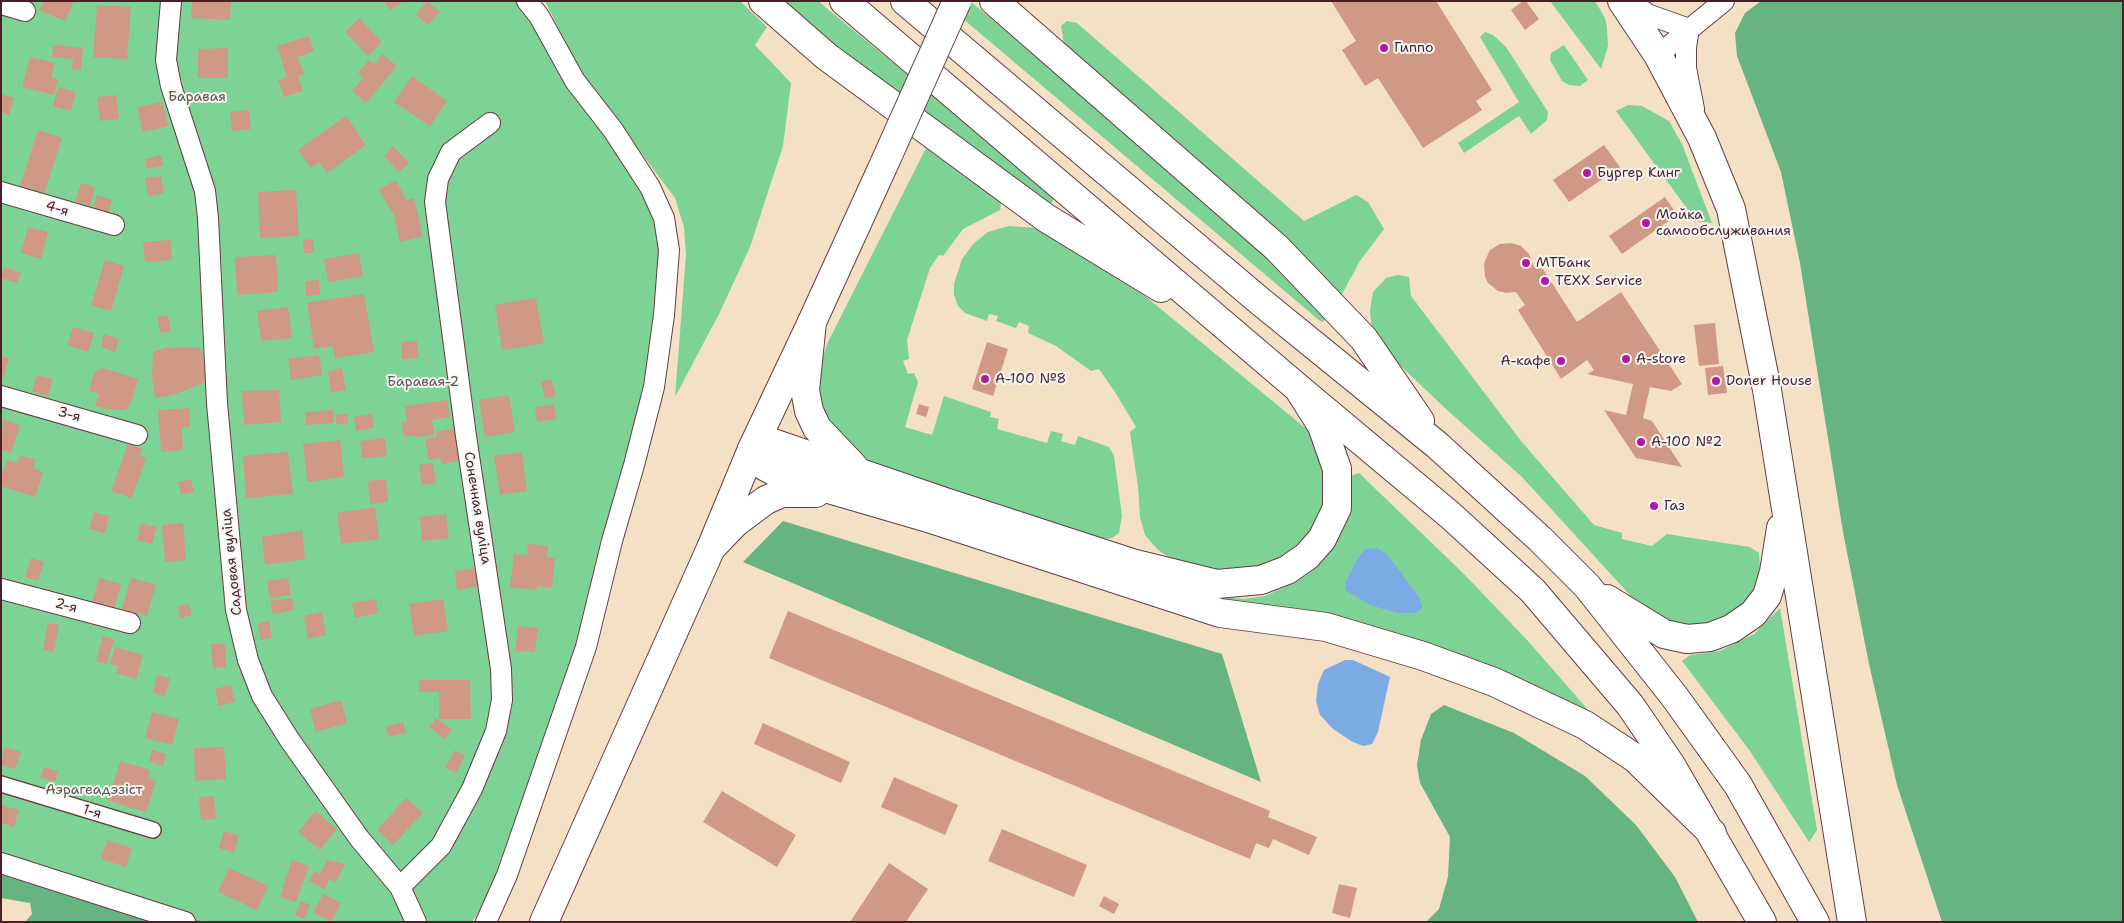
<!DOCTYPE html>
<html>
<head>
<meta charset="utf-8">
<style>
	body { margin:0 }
	#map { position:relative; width:2124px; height:923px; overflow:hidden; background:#f4e0c5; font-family:"Shantell Sans",sans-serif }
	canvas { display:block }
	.frame { position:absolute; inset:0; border:2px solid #4a1f2b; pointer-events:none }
</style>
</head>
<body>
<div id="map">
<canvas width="2124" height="923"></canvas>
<div class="frame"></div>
</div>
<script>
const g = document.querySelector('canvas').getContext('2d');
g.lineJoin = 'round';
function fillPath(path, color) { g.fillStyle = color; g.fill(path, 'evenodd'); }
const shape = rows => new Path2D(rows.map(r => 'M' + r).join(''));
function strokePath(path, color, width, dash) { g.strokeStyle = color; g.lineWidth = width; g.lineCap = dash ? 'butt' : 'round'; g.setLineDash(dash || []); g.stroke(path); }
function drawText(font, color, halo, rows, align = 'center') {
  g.font = font + ' "Shantell Sans",sans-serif'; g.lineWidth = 4; g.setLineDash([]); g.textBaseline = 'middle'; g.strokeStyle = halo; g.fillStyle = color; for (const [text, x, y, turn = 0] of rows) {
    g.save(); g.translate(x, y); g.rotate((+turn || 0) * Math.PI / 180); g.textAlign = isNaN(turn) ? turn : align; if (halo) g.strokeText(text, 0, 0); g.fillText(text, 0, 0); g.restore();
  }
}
const green = shape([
	[1,1,537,1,643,189,655,216,662,250,647,386,581,648,502,875,472,922,206,922,1,860],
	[545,1,740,1,767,27,755,45,791,83,783,146,750,247,720,312,675,397,686,255,684,227,675,198,579,70],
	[779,1,818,1,1053,195,1053,201,1049,205,944,137],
	[942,1,970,1,1222,214,1325,315,1325,320,1323,322,1320,321],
	[1550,1,1595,1,1605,18,1607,28,1608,46,1601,69],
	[1067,21,1077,23,1304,221,1356,195,1368,202,1384,229,1360,261,1342,294,1329,290,1288,238,1085,62,1065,50,1061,26],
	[1485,32,1493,35,1506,47,1548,112,1547,120,1531,134,1519,116,1464,153,1458,143,1519,102,1480,37],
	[1564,45,1588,80,1580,86,1569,85,1562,81,1550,60,1551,53],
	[1628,105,1642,106,1669,121,1682,144,1712,223,1696,221,1616,111],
	[926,148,1001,203,1000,210,963,229,943,256,939,255,930,268,907,340,909,359,903,361,908,374,914,373,918,382,905,427,932,435,944,396,991,412,990,417,999,419,997,429,1047,443,1051,431,1063,434,1061,441,1075,445,1078,436,1109,447,1114,456,1122,516,1119,533,1112,538,1102,539,873,464,857,455,820,412,818,374,827,344],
	[1009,226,1037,228,1145,296,1309,431,1319,447,1325,467,1324,511,1312,534,1271,568,1225,574,1172,559,1158,550,1145,535,1140,517,1138,487,1130,432,1136,427,1115,392,1099,369,1091,371,1056,346,1028,333,1029,326,1019,322,1016,328,996,321,998,316,989,314,987,321,965,313,958,306,954,295,954,284,962,259,973,244,988,232],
	[1398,275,1409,277,1411,296,1521,441,1594,525,1622,533,1622,539,1652,546,1667,534,1750,547,1759,553,1760,568,1757,585,1749,600,1737,612,1703,625,1683,627,1660,620,1639,605,1522,477,1446,409,1386,352,1372,331,1370,311,1373,292,1386,278],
	[1359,473,1463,573,1528,641,1589,711,1581,716,1224,605,1203,595,1244,599,1265,596,1296,582,1312,571,1328,554,1338,539,1344,523,1350,476],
	[1365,549,1387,554,1399,572,1346,581,1357,559],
	[1780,608,1817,830,1809,842,1750,751,1682,661,1690,655,1720,651,1754,634]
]);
const forest = shape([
	[1761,1,2123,1,2123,922,1942,922,1897,785,1869,664,1843,532,1800,263,1781,172,1737,56,1735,33,1745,13],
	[783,521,1222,654,1261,782,743,562],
	[1444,705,1514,733,1585,776,1636,825,1675,877,1698,922,1426,922,1439,909,1448,877,1450,837,1420,783,1417,765,1421,740,1431,714],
	[1,866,206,922,25,922,32,914,30,903,1,898]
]);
const water = shape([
	[1376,548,1387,554,1419,597,1422,608,1416,613,1397,613,1370,605,1345,590,1346,581,1357,559,1365,549],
	[1345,660,1353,660,1390,677,1378,732,1372,744,1363,746,1351,741,1333,729,1320,715,1316,701,1318,684,1324,670]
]);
const building = shape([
	[44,1,74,1,65,21,39,10],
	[192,1,231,1,230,20,191,18],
	[384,1,404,1,390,10],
	[427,1,440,12,428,25,416,15],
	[1331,1,1436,1,1492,90,1476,101,1482,110,1423,148,1378,78,1365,86,1342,50,1356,41],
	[1523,1,1526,1,1539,19,1525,30,1511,10],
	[97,5,131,7,127,59,93,57],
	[359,18,382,42,368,56,345,32],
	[309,36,314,51,298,57,304,74,298,76,303,91,284,97,278,80,287,77,277,46],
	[53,45,83,48,81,70,72,69,73,59,52,57],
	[228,48,228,78,198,78,198,49],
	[382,54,397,66,366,103,352,91,363,77,358,73,369,60,374,65],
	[30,57,55,63,51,78,58,79,54,95,22,87],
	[412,76,447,101,430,126,394,102],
	[58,87,76,92,71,111,53,106],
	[1,94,14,98,9,115,1,112],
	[116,95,119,119,100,121,97,97],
	[162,102,168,126,143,132,137,107],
	[249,110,251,129,232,131,230,112],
	[346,116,366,145,327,173,319,162,311,168,298,150],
	[38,130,62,138,44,194,20,186],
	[1604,145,1620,167,1569,202,1553,180],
	[393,146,409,163,399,172,384,156],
	[161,155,163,166,147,169,145,159],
	[161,176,164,193,148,196,145,178],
	[396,180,406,200,414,198,423,236,400,242,393,210,391,211,379,189],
	[81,183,95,187,90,206,75,202],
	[296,190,299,236,260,238,258,192],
	[97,195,112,200,107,217,92,212],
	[1665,197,1677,215,1622,254,1609,236],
	[28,227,48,232,41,259,21,253],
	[313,239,314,253,304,253,303,240],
	[171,240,172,260,145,262,143,242],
	[1511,243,1521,246,1529,254,1534,267,1543,269,1577,322,1621,292,1682,384,1671,391,1650,387,1643,418,1652,421,1682,467,1636,458,1604,410,1626,415,1633,384,1587,374,1594,370,1587,360,1561,379,1518,310,1525,305,1516,292,1506,293,1498,291,1488,283,1485,277,1484,263,1490,250,1500,244],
	[359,253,363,276,328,282,324,259],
	[276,255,278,292,237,295,235,257],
	[105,260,124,266,111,311,91,305],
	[4,267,21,273,17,283,1,278],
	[319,280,320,295,306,296,305,281],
	[364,294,374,352,335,358,333,346,314,349,307,303],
	[536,298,544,343,502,350,495,305],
	[288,307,292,338,261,341,257,311],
	[168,315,171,331,160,333,157,317],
	[1715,323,1719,364,1699,366,1694,325],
	[73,327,94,333,88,352,67,345],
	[103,334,119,339,115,352,101,347],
	[417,341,418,358,402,359,401,342],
	[987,342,1008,349,993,396,972,389],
	[197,347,202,350,206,382,173,395,155,398,152,377,153,352,165,348],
	[319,355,322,375,291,380,288,359],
	[1,356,9,358,2,382,1,382],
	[1723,366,1727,393,1708,395,1705,368],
	[102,368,138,379,132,400,126,410,114,410,95,406,99,394,89,391,95,371],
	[342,368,346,390,331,393,328,371],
	[37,375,53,379,48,396,32,392],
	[551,379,556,396,545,398,541,382],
	[279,390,281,422,244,425,242,391],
	[509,395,515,432,485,437,479,400],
	[447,400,450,417,432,420,434,435,416,437,416,435,404,437,402,422,407,421,405,406],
	[554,404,556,419,537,422,535,407],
	[919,404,929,407,926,417,916,414],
	[189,408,190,427,182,427,183,450,161,452,158,410],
	[333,410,334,423,306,425,305,412],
	[348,414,348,423,336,424,336,415],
	[372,414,374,428,356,431,354,417],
	[3,419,20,425,11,453,1,450],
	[454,428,460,461,442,464,440,458,429,460,425,439,437,437,436,432],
	[385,438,387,456,362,458,360,441],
	[340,440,344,477,307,482,303,444],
	[128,444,142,449,139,455,146,458,132,498,111,491],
	[288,452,293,494,246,498,243,456],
	[522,452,527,491,500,495,494,456],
	[20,455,36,460,33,468,43,472,35,497,1,486,1,477,7,460,17,463],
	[433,463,436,483,422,485,419,465],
	[191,479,194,492,181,495,178,482],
	[386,479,388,502,370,504,368,481],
	[1650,502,1660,504,1658,511,1648,508],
	[375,507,379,539,341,544,337,513],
	[94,512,109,516,105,533,89,529],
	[446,514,449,538,422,541,420,517],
	[141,523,157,527,152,544,137,540],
	[183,523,186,560,165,562,162,525],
	[302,530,305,559,265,565,262,537],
	[528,544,548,546,547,557,555,558,552,588,537,586,537,590,510,587,514,554,527,555],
	[31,558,44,562,38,581,25,577],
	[475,568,478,586,457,590,455,571],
	[99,578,121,584,114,609,92,603],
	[131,578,156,585,147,616,122,609],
	[288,578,291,595,270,598,267,581],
	[292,598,294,610,273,614,270,601],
	[376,599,378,613,355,618,352,603],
	[443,599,448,631,414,636,409,604],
	[189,604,192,615,180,618,178,606],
	[788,611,1270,811,1268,817,1317,837,1309,855,1273,839,1269,848,1256,843,1250,859,769,658],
	[322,612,326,635,308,639,304,616],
	[269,621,272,638,261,640,258,624],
	[48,623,59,625,54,652,43,650],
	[518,626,538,628,535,652,515,651],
	[103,636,114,639,107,664,96,661],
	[211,644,225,644,226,667,213,668],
	[115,647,143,655,136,679,116,673,118,666,110,664],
	[157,675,170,678,165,696,153,693],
	[419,680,470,680,471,719,439,719,439,692,419,692],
	[231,685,235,702,219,706,215,689],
	[341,700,347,723,316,732,310,709],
	[152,712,179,719,172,745,145,738],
	[436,718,452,729,445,739,429,727],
	[403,722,406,733,389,737,386,727],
	[763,723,850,762,841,783,754,744],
	[5,747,21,752,15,769,1,765],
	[224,747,226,779,195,781,194,748],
	[152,750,166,754,163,766,149,761],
	[455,750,465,756,456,773,445,768],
	[120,761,150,770,148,778,156,781,146,812,108,801],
	[44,767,58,771,55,782,40,778],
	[894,777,958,805,945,835,881,807],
	[722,791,796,835,777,867,703,822],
	[214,796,216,819,201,820,199,797],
	[406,798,423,813,393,845,377,830],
	[1,805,19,810,14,827,1,823],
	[315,811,337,829,320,850,298,832],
	[1002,829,1087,865,1074,897,988,861],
	[224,831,239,836,234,853,219,848],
	[107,840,132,848,126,867,101,859],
	[292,860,309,866,296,902,280,897],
	[327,860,345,864,336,882,329,879,325,889,309,881,314,871,320,874],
	[889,863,928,889,906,922,850,922],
	[229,868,268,886,257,910,218,892],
	[1339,884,1357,888,1350,918,1332,913],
	[323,894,341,903,331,922,313,913],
	[1104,896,1119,904,1114,914,1099,906],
	[301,901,310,905,304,919,295,915]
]);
const pedestrian = shape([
	[1,784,153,830]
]);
const minor = shape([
	[171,1,166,60,171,86,205,191,208,218,217,403,236,610,248,660,262,696,289,739,359,838,400,887,416,922],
	[1631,1,1647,14,1689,29],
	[1,4,25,11],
	[1689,29,1686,47,1686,68,1694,109],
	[1658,55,1724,1],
	[1,192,114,225],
	[1,396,137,435],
	[1,589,130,623],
	[1,863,185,922],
	[400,887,441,846,472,789,496,731,502,700,501,669,466,436,435,202,438,179,451,152,490,123],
	[486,922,507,875,586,647,612,541,634,465,654,387,664,315,669,250,664,218,650,187,613,130,575,81,539,16,527,1]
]);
const primary = shape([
	[544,922,711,548,752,449,812,322,885,162]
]);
const trunk = shape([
	[763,1,826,56,1046,218,1161,288],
	[844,1,1298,388,1450,515,1533,591,1630,705,1671,765,1762,922],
	[905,1,1261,302,1437,445,1540,539,1587,586,1674,696,1738,785,1815,922],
	[994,1,1277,248,1364,339,1420,421],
	[1622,1,1658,55,1702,138,1731,209,1767,390,1852,922],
	[812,322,805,390,809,411,817,428,854,467],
	[1298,388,1322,426,1337,469,1337,508,1322,539,1307,556,1287,570,1261,580,1217,584,1132,563,945,502,770,442,752,449,764,466,781,475,925,517,1220,613,1326,627,1423,656,1494,682,1585,725,1635,758,1712,833],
	[711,548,735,523,766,500,782,493,816,493],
	[1607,599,1664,634,1687,639,1710,637,1731,629,1753,614,1767,596,1774,572,1781,528]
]);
const primaryBridge = shape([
	[885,162,957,1]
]);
const markers = [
	[1384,48,5,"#b5179e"],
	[1587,173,5,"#b5179e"],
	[1646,223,5,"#b5179e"],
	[1526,263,5,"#b5179e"],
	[1545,281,5,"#b5179e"],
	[1626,359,5,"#b5179e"],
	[1561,361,5,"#b5179e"],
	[985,379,5,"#b5179e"],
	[1716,381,5,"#b5179e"],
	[1641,442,5,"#b5179e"],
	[1654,506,5,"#b5179e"]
];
const poiNames = [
	["Гиппо",1394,48],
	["Бургер Кинг",1597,173],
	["Мойка",1656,215],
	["самообслуживания",1656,231],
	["МТБанк",1536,263],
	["TEXX Service",1555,281],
	["A-store",1636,359],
	["А-кафе",1551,361,"right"],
	["А-100 №8",995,379],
	["Doner House",1726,381],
	["А-100 №2",1651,442],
	["Газ",1664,506]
];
const parkNames = [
	["Баравая",197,97],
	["Баравая-2",423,382],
	["Аэрагеадэзіст",94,790]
];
const streetNames = [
	["4-я",57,209,17],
	["3-я",69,415,16],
	["Сонечная вуліца",477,508,81],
	["Садовая вуліца",232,562,-96],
	["2-я",66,606,15],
	["1-я",92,812,17]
];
fillPath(green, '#7dd296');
fillPath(forest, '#66b47f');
fillPath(water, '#7babe5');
fillPath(building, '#d09985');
strokePath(pedestrian, '#643c42', 18);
strokePath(minor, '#643c42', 22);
strokePath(primary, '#643c42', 30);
strokePath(trunk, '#643c42', 30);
strokePath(pedestrian, '#fff', 15);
strokePath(minor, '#fff', 20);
strokePath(primary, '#fff', 28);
strokePath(trunk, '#fff', 28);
strokePath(primaryBridge, '#643c42', 30, []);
strokePath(primaryBridge, '#fff', 28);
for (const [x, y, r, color] of markers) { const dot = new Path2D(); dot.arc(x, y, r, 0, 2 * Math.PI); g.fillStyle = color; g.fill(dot); strokePath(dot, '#f6f6f2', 2); }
drawText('14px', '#4a1f2b', '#f6f6f2', poiNames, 'left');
drawText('14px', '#59554b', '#f6f6f2', parkNames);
drawText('14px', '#4a1f2b', '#f6f6f2', streetNames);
</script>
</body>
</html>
